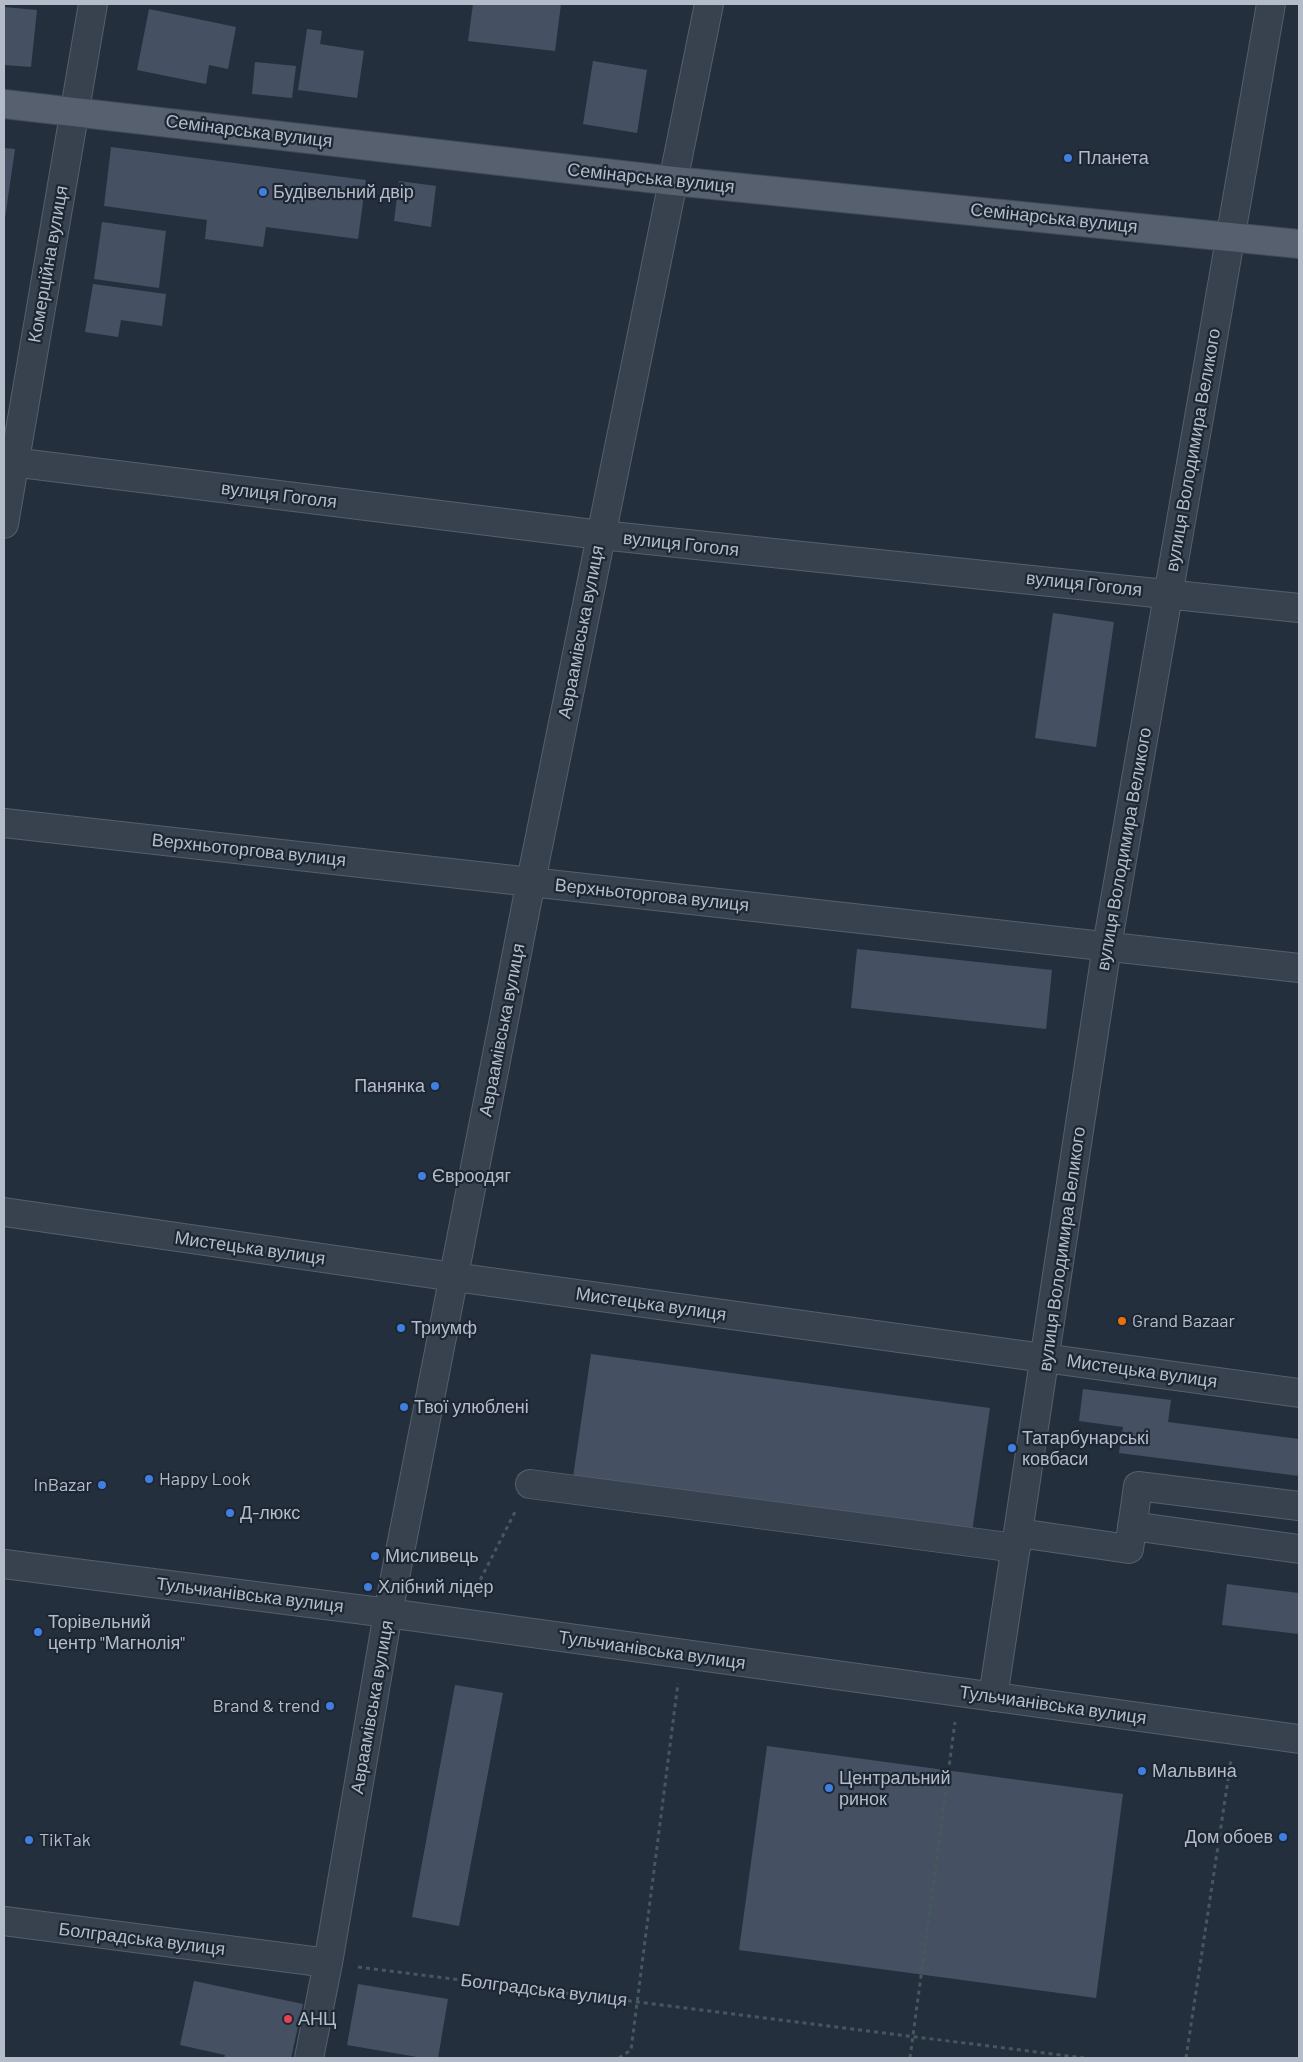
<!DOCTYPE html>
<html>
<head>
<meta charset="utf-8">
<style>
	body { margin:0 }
	#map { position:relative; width:1303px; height:2062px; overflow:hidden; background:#242f3e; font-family:Barlow,sans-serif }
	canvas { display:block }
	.frame { position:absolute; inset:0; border:5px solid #b4bcc9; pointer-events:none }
</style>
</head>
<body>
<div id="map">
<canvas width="1303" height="2062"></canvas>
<div class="frame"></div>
</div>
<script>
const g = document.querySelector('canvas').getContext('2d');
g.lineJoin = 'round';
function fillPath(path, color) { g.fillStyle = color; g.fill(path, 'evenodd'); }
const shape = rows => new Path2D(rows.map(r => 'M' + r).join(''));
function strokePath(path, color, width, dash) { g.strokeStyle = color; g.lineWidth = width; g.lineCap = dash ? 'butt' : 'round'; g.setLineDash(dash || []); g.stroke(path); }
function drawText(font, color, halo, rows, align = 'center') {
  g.font = font + ' Barlow,sans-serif'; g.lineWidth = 4.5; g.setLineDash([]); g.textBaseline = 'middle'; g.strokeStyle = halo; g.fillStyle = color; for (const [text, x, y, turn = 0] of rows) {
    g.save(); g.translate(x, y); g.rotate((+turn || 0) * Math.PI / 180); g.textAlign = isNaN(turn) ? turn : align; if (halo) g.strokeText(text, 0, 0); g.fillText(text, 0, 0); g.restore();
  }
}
const building = shape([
	[473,4,561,4,555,51,468,41],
	[4,7,37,10,31,67,4,65],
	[149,9,236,27,228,69,209,65,206,84,137,70],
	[307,29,322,31,320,44,364,51,357,98,298,90],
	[593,61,647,70,637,133,583,124],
	[255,62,296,66,292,98,252,94],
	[111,147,366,180,358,239,266,227,263,247,205,239,207,220,104,206],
	[4,148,15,149,5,218,4,217],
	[399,181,436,186,431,227,394,221],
	[102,222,166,231,159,288,94,279],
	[93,284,166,294,162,326,121,320,118,337,85,332],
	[1053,613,1114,622,1096,747,1035,738],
	[857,949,1052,970,1046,1029,851,1008],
	[591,1354,990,1408,972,1532,573,1477],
	[1083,1389,1171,1400,1168,1422,1299,1439,1299,1476,1119,1453,1123,1427,1079,1421],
	[1227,1584,1299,1593,1299,1634,1222,1625],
	[455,1685,503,1693,459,1926,412,1917],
	[767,1746,1123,1794,1096,1998,739,1950],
	[194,1981,303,2004,291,2058,224,2058,225,2055,180,2045],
	[358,1984,448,1999,438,2058,423,2058,347,2045]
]);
const path = shape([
	[473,1594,516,1510],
	[358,1967,1084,2058],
	[619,2058,631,2050,678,1683],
	[910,2058,955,1722],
	[1186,2058,1231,1760]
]);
const minor = shape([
	[4,461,601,535,1299,608],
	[4,524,93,4],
	[4,823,1299,968],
	[4,1212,454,1277,1299,1393],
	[530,1484,1016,1548],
	[1132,1526,1299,1549],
	[1019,1533,1129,1549,1138,1486,1299,1506],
	[4,1564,388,1613,1299,1739],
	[993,1697,1107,946,1271,4],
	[4,1921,328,1963],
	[309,2058,328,1963,388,1613,531,881,709,4]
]);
const major = shape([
	[4,104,674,181,1299,244]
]);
const markers = [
	[1068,158,5,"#3f7fe0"],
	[263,192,5,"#3f7fe0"],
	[435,1086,5,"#3f7fe0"],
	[422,1176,5,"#3f7fe0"],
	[1122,1321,5,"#e8710a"],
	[401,1328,5,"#3f7fe0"],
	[404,1407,5,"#3f7fe0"],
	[1012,1448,5,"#3f7fe0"],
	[149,1479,5,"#3f7fe0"],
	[102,1485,5,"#3f7fe0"],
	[230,1513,5,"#3f7fe0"],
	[375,1556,5,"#3f7fe0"],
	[368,1587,5,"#3f7fe0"],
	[38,1632,5,"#3f7fe0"],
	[330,1706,5,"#3f7fe0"],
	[1142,1771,5,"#3f7fe0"],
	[829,1788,5,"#3f7fe0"],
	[1283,1837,5,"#3f7fe0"],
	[29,1840,5,"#3f7fe0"],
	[288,2019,5,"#e0444e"]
];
const streetNames = [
	["Семінарська вулиця",249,131,7],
	["Семінарська вулиця",651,178,6],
	["Семінарська вулиця",1054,218,6],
	["Комерційна вулиця",48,264,-80],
	["вулиця Володимира Великого",1193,450,-80],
	["вулиця Гоголя",279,495,7],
	["вулиця Гоголя",681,544,6],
	["вулиця Гоголя",1084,584,6],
	["Авраамівська вулиця",581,632,-79],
	["вулиця Володимира Великого",1124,849,-80],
	["Верхньоторгова вулиця",249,850,6],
	["Верхньоторгова вулиця",652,895,6],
	["Авраамівська вулиця",502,1030,-79],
	["Мистецька вулиця",250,1248,8],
	["вулиця Володимира Великого",1062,1249,-82],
	["Мистецька вулиця",651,1304,8],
	["Мистецька вулиця",1142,1371,8],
	["Тульчианівська вулиця",250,1595,7],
	["Тульчианівська вулиця",652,1650,8],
	["Тульчианівська вулиця",1053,1705,8],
	["Авраамівська вулиця",372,1707,-80],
	["Болградська вулиця",142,1939,7],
	["Болградська вулиця",544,1990,7]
];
const poiNames = [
	["Планета",1078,158],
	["Будівельний двір",273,192],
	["Панянка",425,1086,"right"],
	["Євроодяг",432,1176],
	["Grand Bazaar",1132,1321],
	["Триумф",411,1328],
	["Твої улюблені",414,1407],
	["Татарбунарські",1022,1438],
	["ковбаси",1022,1459],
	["Happy Look",159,1479],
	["InBazar",92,1485,"right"],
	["Д-люкс",240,1513],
	["Мисливець",385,1556],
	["Хлібний лідер",378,1587],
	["Торівeльний",48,1622],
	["центр \"Магнолія\"",48,1643],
	["Brand & trend",320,1706,"right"],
	["Мальвина",1152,1771],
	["Центральний",839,1778],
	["ринок",839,1799],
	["Дом обоев",1273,1837,"right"],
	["TikTak",39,1840],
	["АНЦ",298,2019]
];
fillPath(building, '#455162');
strokePath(minor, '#565f6c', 30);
strokePath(major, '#414a57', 30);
strokePath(path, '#44595c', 3, [4, 4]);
strokePath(minor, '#38414e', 28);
strokePath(major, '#56606e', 28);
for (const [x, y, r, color] of markers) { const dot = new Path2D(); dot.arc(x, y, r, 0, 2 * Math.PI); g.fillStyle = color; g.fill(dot); strokePath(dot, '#1d2633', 2); }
drawText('18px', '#b4bcc9', '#1d2633', streetNames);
drawText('18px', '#b4bcc9', '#1d2633', poiNames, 'left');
</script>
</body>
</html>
